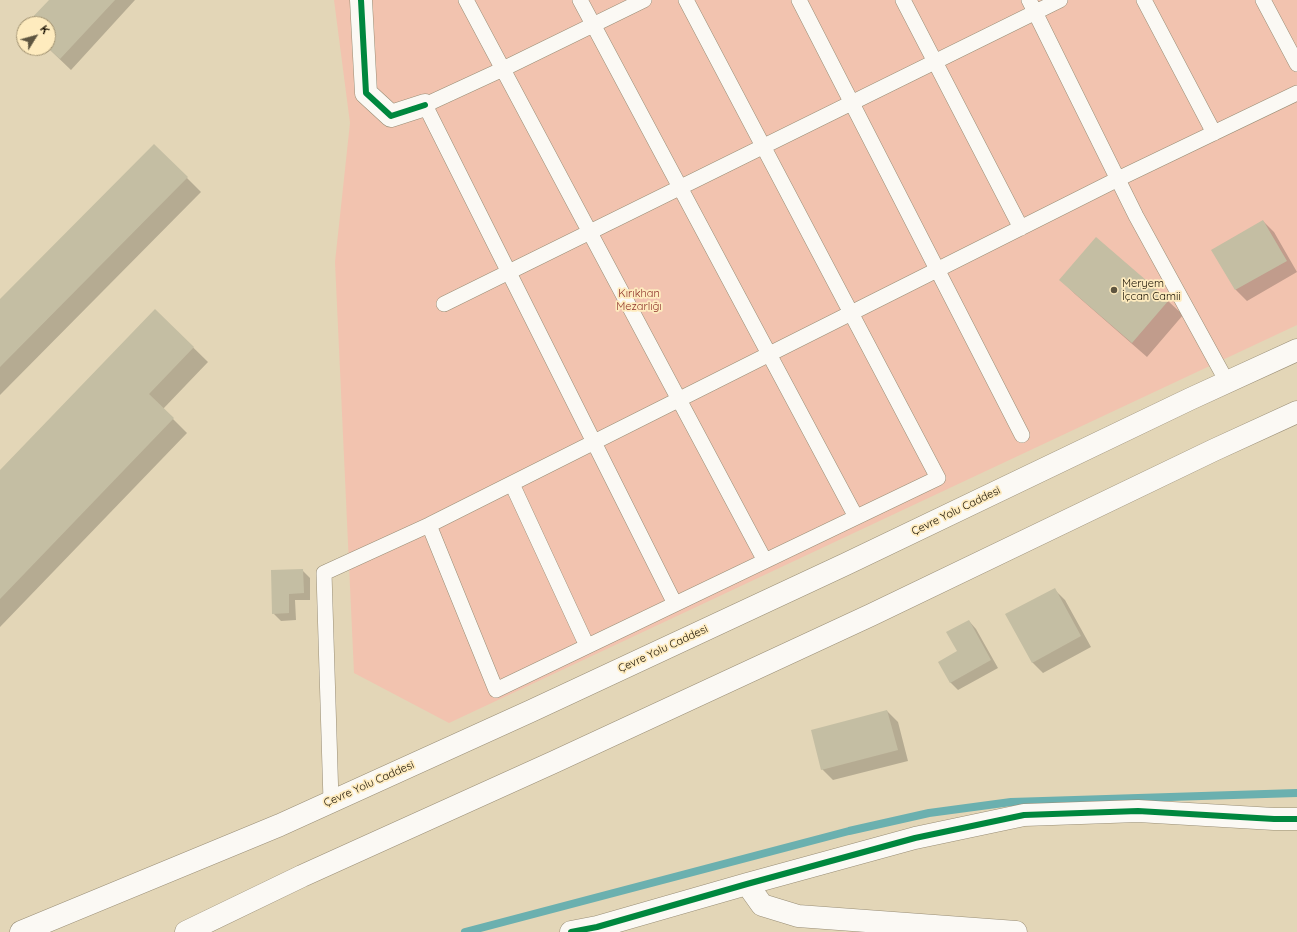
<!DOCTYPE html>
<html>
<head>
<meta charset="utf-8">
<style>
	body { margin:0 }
	#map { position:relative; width:1297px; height:932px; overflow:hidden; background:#e3d6b7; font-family:Quicksand,sans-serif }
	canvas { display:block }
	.north { position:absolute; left:16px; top:16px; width:40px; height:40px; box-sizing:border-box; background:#feebbe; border:1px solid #a29372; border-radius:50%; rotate:53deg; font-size:11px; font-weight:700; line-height:16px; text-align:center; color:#170f00 }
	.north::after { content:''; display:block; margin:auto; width:14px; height:18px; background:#5e5540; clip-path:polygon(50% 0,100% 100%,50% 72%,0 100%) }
</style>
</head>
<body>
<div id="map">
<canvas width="1297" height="932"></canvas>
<div class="north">K</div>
</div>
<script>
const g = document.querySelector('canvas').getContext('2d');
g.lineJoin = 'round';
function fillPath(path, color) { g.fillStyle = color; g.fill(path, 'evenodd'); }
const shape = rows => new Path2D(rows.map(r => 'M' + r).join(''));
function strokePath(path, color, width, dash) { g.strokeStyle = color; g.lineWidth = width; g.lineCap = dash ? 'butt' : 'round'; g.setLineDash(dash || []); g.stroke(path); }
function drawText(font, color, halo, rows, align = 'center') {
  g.font = font + ' Quicksand,sans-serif'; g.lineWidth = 3.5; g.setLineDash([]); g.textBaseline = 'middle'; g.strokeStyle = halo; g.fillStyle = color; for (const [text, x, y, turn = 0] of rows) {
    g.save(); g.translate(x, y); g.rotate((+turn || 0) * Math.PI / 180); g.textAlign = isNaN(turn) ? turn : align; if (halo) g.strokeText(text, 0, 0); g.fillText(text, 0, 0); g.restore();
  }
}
const green = shape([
	[334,0,1297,0,1297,325,449,723,354,673,335,262,350,123]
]);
const shadow = shape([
	[50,0,135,0,71,70,48,48,48,24,28,24],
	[154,145,201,192,0,395,0,300],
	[1263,221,1274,232,1297,272,1247,301,1236,290,1213,250],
	[1096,239,1168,301,1183,315,1147,357,1075,294,1061,280],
	[155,310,208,362,163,409,187,433,0,627,0,471],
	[302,570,310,578,310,600,295,600,296,620,281,621,273,613],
	[1054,589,1065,600,1091,647,1043,673,1032,662],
	[969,621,976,629,998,668,958,690,950,682,958,652],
	[887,711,898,722,908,761,833,780,822,769]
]);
const stream = shape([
	[465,932,849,831,929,813,1011,802,1297,793]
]);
const building = shape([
	[49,0,115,0,60,59,48,48,48,24,26,24],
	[154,144,188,177,0,367,0,299],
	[1263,220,1287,261,1235,290,1211,250],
	[1096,237,1169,300,1132,343,1059,280],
	[155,309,194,347,149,394,174,418,0,599,0,470],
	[303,569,304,593,289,594,289,613,272,614,271,570],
	[1055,588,1081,636,1032,663,1005,614],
	[969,620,991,660,950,683,938,662,957,651,946,632],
	[887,710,898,750,821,770,811,730]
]);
const service = shape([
	[466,0,765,561],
	[580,0,856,517],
	[644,0,503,69,425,105,675,604],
	[799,0,1022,435],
	[903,0,1021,228],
	[1029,0,1136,216,1227,382],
	[1144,0,1214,133],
	[1263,0,1297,64],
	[444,304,1060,0],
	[512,484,587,646],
	[429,525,496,690,938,478,686,0],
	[331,801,324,573,429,525,1118,179,1297,93]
]);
const minor = shape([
	[361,0,366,93,391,116,425,105],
	[747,884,762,905,798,916,1016,932],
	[571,932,597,927,747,884,915,838,1024,815,1138,811,1274,819,1297,819]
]);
const trunk = shape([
	[21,932,280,825,531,711,846,564,1190,399,1297,350],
	[186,932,302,876,554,762,871,615,1214,450,1297,412]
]);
const cycleway = shape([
	[361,0,366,93,391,116,425,105],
	[571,932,597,927,747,884,915,838,1024,815,1138,811,1274,819,1297,819]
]);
const markers = [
	[1114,290,4,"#5e5540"]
];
const poiNames = [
	["Meryem",1122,284],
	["İçcan Camii",1122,297]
];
const parkNames = [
	["Kırıkhan",639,294],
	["Mezarlığı",639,307]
];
const streetNames = [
	["Çevre Yolu Caddesi",956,511,-26],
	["Çevre Yolu Caddesi",663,649,-25],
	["Çevre Yolu Caddesi",369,784,-24]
];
fillPath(green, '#f2c3af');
fillPath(shadow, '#0003');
strokePath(stream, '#6bb0af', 8);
fillPath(building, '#c4bea3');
strokePath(service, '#988d75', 16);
strokePath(minor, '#988d75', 23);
strokePath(trunk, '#988d75', 23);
strokePath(service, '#fbf9f4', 15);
strokePath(minor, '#fbf9f4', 22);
strokePath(trunk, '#fbf9f4', 22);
strokePath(cycleway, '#00873e', 6);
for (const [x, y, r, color] of markers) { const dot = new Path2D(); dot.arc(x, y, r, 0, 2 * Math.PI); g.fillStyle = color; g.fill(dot); strokePath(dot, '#feebbe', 1.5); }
drawText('11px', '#170f00', '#feebbe', poiNames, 'left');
drawText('11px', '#8f352d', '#feebbe', parkNames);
drawText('11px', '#170f00', '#feebbe', streetNames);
</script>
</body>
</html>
